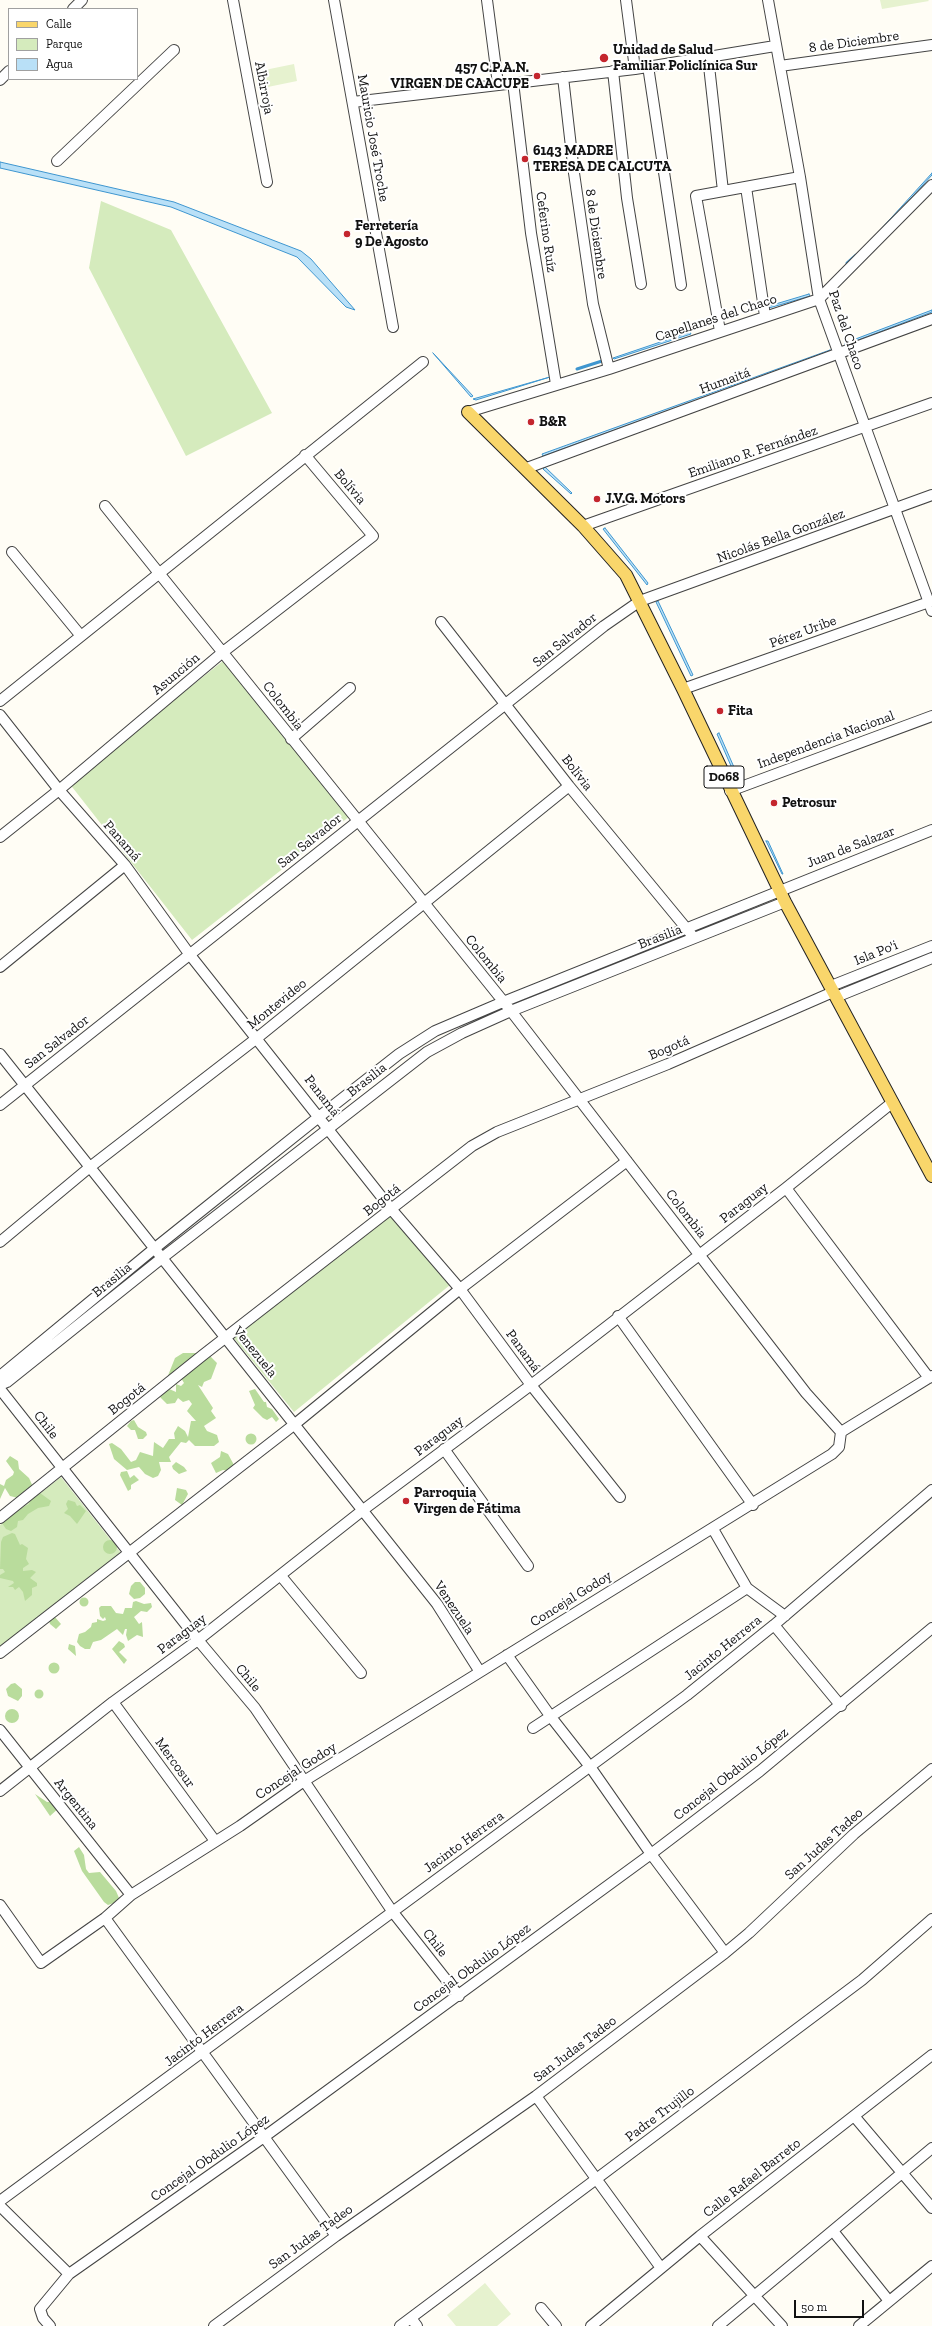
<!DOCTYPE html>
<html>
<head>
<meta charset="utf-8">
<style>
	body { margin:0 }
	#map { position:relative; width:932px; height:2326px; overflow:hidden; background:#fffdf5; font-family:"Zilla Slab",serif }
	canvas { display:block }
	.legend { position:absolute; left:8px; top:8px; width:130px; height:72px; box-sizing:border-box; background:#fff; border:1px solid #a0a0a0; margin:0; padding:5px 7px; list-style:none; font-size:12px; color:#111 }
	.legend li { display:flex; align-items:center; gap:8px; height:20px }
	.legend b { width:20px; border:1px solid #a0a0a0 }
	.scale { position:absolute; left:794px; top:2300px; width:70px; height:18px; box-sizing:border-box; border:2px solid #111; border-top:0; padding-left:5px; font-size:12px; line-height:14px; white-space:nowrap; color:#111; -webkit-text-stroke:3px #fff; paint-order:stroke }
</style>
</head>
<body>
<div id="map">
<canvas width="932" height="2326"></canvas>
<ul class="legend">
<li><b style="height:5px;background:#f9d66b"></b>Calle</li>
<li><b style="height:11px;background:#d5ebbd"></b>Parque</li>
<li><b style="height:11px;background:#b9e0f7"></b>Agua</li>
</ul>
<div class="scale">50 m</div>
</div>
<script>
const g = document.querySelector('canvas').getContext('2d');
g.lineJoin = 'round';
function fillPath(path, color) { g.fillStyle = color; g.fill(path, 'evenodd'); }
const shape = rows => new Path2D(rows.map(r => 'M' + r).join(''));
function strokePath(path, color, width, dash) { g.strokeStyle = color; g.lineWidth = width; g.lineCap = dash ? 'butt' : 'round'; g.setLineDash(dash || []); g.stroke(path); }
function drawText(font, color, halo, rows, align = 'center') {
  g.font = font + ' "Zilla Slab",serif'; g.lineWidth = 4; g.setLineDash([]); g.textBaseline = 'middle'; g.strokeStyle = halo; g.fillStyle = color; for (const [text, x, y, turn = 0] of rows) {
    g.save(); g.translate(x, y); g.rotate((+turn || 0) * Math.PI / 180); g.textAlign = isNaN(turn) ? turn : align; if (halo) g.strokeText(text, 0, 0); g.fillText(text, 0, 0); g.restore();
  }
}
const green = shape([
	[101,201,171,230,272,413,186,456,89,268],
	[223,661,350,816,192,940,69,783],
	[389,1212,450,1285,294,1412,233,1337],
	[61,1477,121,1553,0,1649,0,1525]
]);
const forest = shape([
	[183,1353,199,1353,211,1357,217,1363,211,1379,204,1382,202,1387,198,1385,213,1408,211,1411,216,1418,204,1426,207,1431,217,1435,219,1442,214,1446,195,1446,189,1440,186,1443,181,1442,169,1457,171,1462,159,1462,161,1470,158,1476,153,1478,145,1474,139,1467,127,1470,114,1459,109,1444,112,1443,121,1449,131,1462,136,1460,140,1452,153,1456,154,1442,163,1448,169,1439,175,1439,174,1433,178,1426,185,1431,188,1437,191,1421,196,1421,187,1411,192,1404,189,1400,183,1402,178,1398,175,1403,167,1404,160,1397,167,1388,176,1392,176,1384,181,1386,184,1383,181,1378,167,1378,175,1358],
	[255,1389,264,1402,266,1402,267,1407,272,1409,279,1419,276,1422,272,1417,267,1420,263,1418,253,1408,255,1405,249,1391],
	[134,1420,138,1427,146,1432,147,1435,143,1439,138,1439,135,1430,131,1430,127,1426,131,1421],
	'245.5 1439a5.5 5.5 0 1 1 11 0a5.5 5.5 0 1 1-11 0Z',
	[221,1451,228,1454,234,1465,230,1471,223,1470,216,1473,211,1463,220,1457],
	[10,1456,18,1461,19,1469,29,1478,34,1489,18,1498,10,1496,5,1488,0,1499,0,1484,4,1486,6,1480,13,1475,14,1472,6,1461],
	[176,1462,184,1467,187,1471,179,1474,173,1469,172,1466],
	[127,1471,130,1478,134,1475,139,1480,131,1485,131,1489,128,1491,120,1475,121,1472],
	[177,1488,186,1490,188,1494,182,1505,175,1500],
	[40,1493,51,1501,49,1506,38,1508,28,1514,23,1520,18,1521,17,1527,11,1531,6,1529,2,1523,5,1517,29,1504,31,1498],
	[68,1500,75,1502,77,1506,80,1505,86,1511,77,1524,70,1516,64,1513,68,1509,66,1504],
	[12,1533,15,1534,20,1545,22,1544,28,1548,26,1559,29,1564,23,1568,23,1571,32,1570,36,1572,30,1578,37,1583,37,1586,32,1588,32,1595,25,1601,23,1592,19,1587,15,1590,13,1587,8,1587,14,1583,13,1581,0,1578,0,1575,5,1572,3,1569,0,1569,1,1542,3,1537],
	'103 1547a7 7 0 1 1 14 0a7 7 0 1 1-14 0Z',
	[135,1582,140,1582,145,1588,145,1594,140,1598,134,1599,129,1594,131,1586],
	'79.5 1602a4.5 4.5 0 1 1 9 0a4.5 4.5 0 1 1-9 0Z',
	[136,1601,144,1604,151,1603,152,1607,147,1612,141,1611,134,1617,139,1624,142,1622,143,1637,137,1635,128,1641,126,1635,127,1629,125,1629,123,1635,117,1629,101,1640,93,1642,90,1649,85,1649,80,1646,77,1642,79,1634,85,1632,91,1627,92,1623,97,1622,97,1619,103,1621,106,1620,105,1617,103,1619,100,1616,99,1608,101,1606,111,1606,116,1613,123,1614,125,1608,132,1608,133,1602],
	[54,1616,61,1624,56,1629,50,1624,48,1618],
	[119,1641,124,1644,125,1647,119,1652,127,1660,124,1664,112,1649],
	[69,1644,75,1646,76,1656,68,1649],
	'48.5 1668a5.5 5.5 0 1 1 11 0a5.5 5.5 0 1 1-11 0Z',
	[11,1684,15,1683,22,1689,22,1696,18,1701,8,1696,6,1689],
	'34.5 1694a4.5 4.5 0 1 1 9 0a4.5 4.5 0 1 1-9 0Z',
	'5 1716a7 7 0 1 1 14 0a7 7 0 1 1-14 0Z',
	[35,1794,47,1802,59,1801,60,1807,50,1816],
	[79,1847,84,1855,86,1869,89,1873,100,1872,116,1891,119,1898,117,1902,108,1905,104,1902,82,1871,74,1851]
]);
const pitch = shape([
	[880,0,928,0,929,1,882,9],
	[294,64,297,81,258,89,255,72],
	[485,2283,511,2314,497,2326,456,2326,447,2315]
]);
const water = shape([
	[0,162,174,202,301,251,311,259,355,310,346,307,297,257,171,207,0,168,0,162],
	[932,173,932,175,873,240,872,239,932,173],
	[809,294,810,296,769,308,769,306,809,294],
	[932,310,932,312,845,345,845,343,932,310],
	[690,332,691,334,614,359,613,358,690,332],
	[830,350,830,352,543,456,542,454,830,350],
	[433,353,473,396,471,397,433,353],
	[550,377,476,400,473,399,550,377],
	[545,467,572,493,571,494,543,469,545,467],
	[605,528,648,583,647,585,603,529,605,528],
	[658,601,693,675,691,676,656,602,658,601],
	[719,733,737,774,735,775,717,734,719,733],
	[766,841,768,841,783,874,782,874,766,841]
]);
const stream = shape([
	[847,263,856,255],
	[577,369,602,361]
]);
const minor = shape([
	[233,0,267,182],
	[334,0,393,327],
	[487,0,498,84],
	[626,0,635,69],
	[768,0,800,177,819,299,932,611],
	[73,9,82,0],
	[708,57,723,191],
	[648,66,681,285],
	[780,66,932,45],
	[613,71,627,198,641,284],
	[563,77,574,173,593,304,609,369],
	[0,80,9,71],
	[513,82,531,233,556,384],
	[353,102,635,69,775,46],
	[57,161,174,50],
	[746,187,765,316],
	[720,331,696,196,800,177],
	[468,412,609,369,819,299,932,185],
	[527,468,932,319],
	[105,506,511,1011,806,1393,841,1432],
	[583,526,932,403],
	[12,552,81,636],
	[441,622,569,786,691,934],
	[683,689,932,601],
	[0,701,423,362],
	[0,715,59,790,125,865,190,955,392,1210,460,1289,531,1385,620,1497],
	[291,739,350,688],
	[730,791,932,716],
	[0,837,59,790,223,652,373,536,305,455],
	[0,967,125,865],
	[831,986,932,946],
	[836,997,932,958],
	[0,1054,437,1604,480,1672],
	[0,1105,604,626,640,601,932,495],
	[786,1188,929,1378],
	[0,1242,90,1167,257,1038,569,786],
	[618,1316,753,1505],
	[0,1376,155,1248,320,1116,399,1054,435,1031,503,1002,932,830],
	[0,1385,7,1382,162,1258,427,1052,462,1033,511,1011,785,902],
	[0,1389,198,1640,255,1708,392,1911,459,1996],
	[444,1449,528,1566],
	[0,1518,203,1355,472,1146,497,1132,668,1064,833,992],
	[713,1529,747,1588,785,1616],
	[281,1576,361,1673],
	[774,1625,841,1706],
	[0,1653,295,1424,460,1289,627,1161],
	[507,1655,551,1717,591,1768,651,1854,725,1953],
	[113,1702,215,1841],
	[533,1728,747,1588],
	[0,1730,131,1895],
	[0,1791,113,1702,198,1640,363,1510,531,1385,786,1188,893,1102],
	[0,1905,41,1963,105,1918,131,1895,240,1826,304,1781,832,1454,839,1447,841,1432,932,1376],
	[105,1918,336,2236],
	[536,2096,661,2268],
	[854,2116,932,2208],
	[0,2201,687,1695,774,1625,932,1490],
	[0,2206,69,2274],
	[833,2231,889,2301],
	[700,2236,782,2326],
	[541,2308,556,2326],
	[411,2318,417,2326],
	[50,2326,43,2318,40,2309,69,2274,264,2137,651,1854,760,1771,932,1628],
	[214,2326,336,2236,536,2096,725,1953,749,1933,854,1834,932,1769],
	[400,2326,862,1980,932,1919],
	[591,2326,700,2236,932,2055],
	[718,2326,932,2148],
	[859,2326,932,2266]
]);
const major = shape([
	[468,412,583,526,626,575,683,689,785,902,932,1176]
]);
const markers = [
	[604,58,5,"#c4262e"],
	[537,76,4,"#c4262e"],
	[525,159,4,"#c4262e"],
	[347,234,4,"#c4262e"],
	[531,422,4,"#c4262e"],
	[597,499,4,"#c4262e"],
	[720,711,4,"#c4262e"],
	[774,803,4,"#c4262e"],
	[406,1501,4,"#c4262e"]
];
const shields = [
	[724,777,40]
];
const shieldNames = [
	["D068",724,777]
];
const streetNames = [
	["8 de Diciembre",854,42,-8],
	["Albirroja",264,88,79],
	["Mauricio José Troche",373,138,80],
	["Ceferino Ruíz",546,232,82],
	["8 de Diciembre",596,234,82],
	["Capellanes del Chaco",716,318,-18],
	["Paz del Chaco",846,330,71],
	["Humaitá",725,381,-20],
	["Emiliano R. Fernández",753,452,-19],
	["Bolívia",350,487,50],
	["Nicolás Bella González",781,536,-20],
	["Pérez Uribe",803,632,-20],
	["San Salvador",565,640,-39],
	["Asunción",176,674,-40],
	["Colombia",283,706,52],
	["Independencia Nacional",826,740,-20],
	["Bolívia",577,773,52],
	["Panamá",122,841,49],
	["San Salvador",310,841,-39],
	["Juan de Salazar",851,847,-21],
	["Brasilia",660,937,-21],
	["Isla Po'i",876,953,-22],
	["Colombia",486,959,51],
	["Montevideo",277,1004,-39],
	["San Salvador",57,1042,-38],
	["Bogotá",669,1048,-23],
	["Brasilia",367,1080,-38],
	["Panamá",322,1096,52],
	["Bogotá",382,1200,-38],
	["Paraguay",744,1203,-38],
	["Colombia",686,1214,52],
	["Brasilia",112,1280,-39],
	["Panamá",523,1351,54],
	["Venezuela",255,1352,51],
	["Bogotá",127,1399,-38],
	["Chile",46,1425,52],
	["Paraguay",439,1436,-37],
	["Concejal Godoy",571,1599,-32],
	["Venezuela",454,1608,56],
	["Paraguay",182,1634,-37],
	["Jacinto Herrera",723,1648,-39],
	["Chile",248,1678,50],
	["Mercosur",175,1763,54],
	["Concejal Godoy",296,1771,-33],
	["Concejal Obdulio López",731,1774,-38],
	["Argentina",76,1804,51],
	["Jacinto Herrera",464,1842,-36],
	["San Judas Tadeo",824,1844,-42],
	["Chile",435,1943,52],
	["Concejal Obdulio López",472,1968,-36],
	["Jacinto Herrera",204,2035,-37],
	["San Judas Tadeo",575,2049,-37],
	["Padre Trujillo",660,2114,-37],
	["Concejal Obdulio López",210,2158,-35],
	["Calle Rafael Barreto",752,2178,-38],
	["San Judas Tadeo",311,2237,-36]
];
const poiNames = [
	["Unidad de Salud",613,50],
	["Familiar Policlínica Sur",613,66],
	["457 C.P.A.N.",529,68,"right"],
	["VIRGEN DE CAACUPE",529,84,"right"],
	["6143 MADRE",533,151],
	["TERESA DE CALCUTA",533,167],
	["Ferretería",355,226],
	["9 De Agosto",355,242],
	["B&R",539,422],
	["J.V.G. Motors",605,499],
	["Fita",728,711],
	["Petrosur",782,803],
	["Parroquia",414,1493],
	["Virgen de Fátima",414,1509]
];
fillPath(green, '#d5ebbd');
fillPath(forest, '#b9dc9c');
fillPath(pitch, '#e6f2cf');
fillPath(water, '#b9e0f7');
strokePath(water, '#3f96cf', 1);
strokePath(stream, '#3f96cf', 3);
strokePath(minor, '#444', 12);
strokePath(major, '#222', 14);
strokePath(minor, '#fff', 10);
strokePath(major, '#f9d66b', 12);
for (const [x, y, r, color] of markers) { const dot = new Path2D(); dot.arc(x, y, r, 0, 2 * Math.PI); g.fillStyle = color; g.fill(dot); strokePath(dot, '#fff', 1.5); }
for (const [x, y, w] of shields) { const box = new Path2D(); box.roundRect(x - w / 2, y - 11, w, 22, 3); g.fillStyle = '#fff'; g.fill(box); strokePath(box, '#111', 1); }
drawText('bold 13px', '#111', null, shieldNames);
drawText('14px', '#111', '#fff', streetNames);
drawText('bold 14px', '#111', '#fff', poiNames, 'left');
</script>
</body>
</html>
